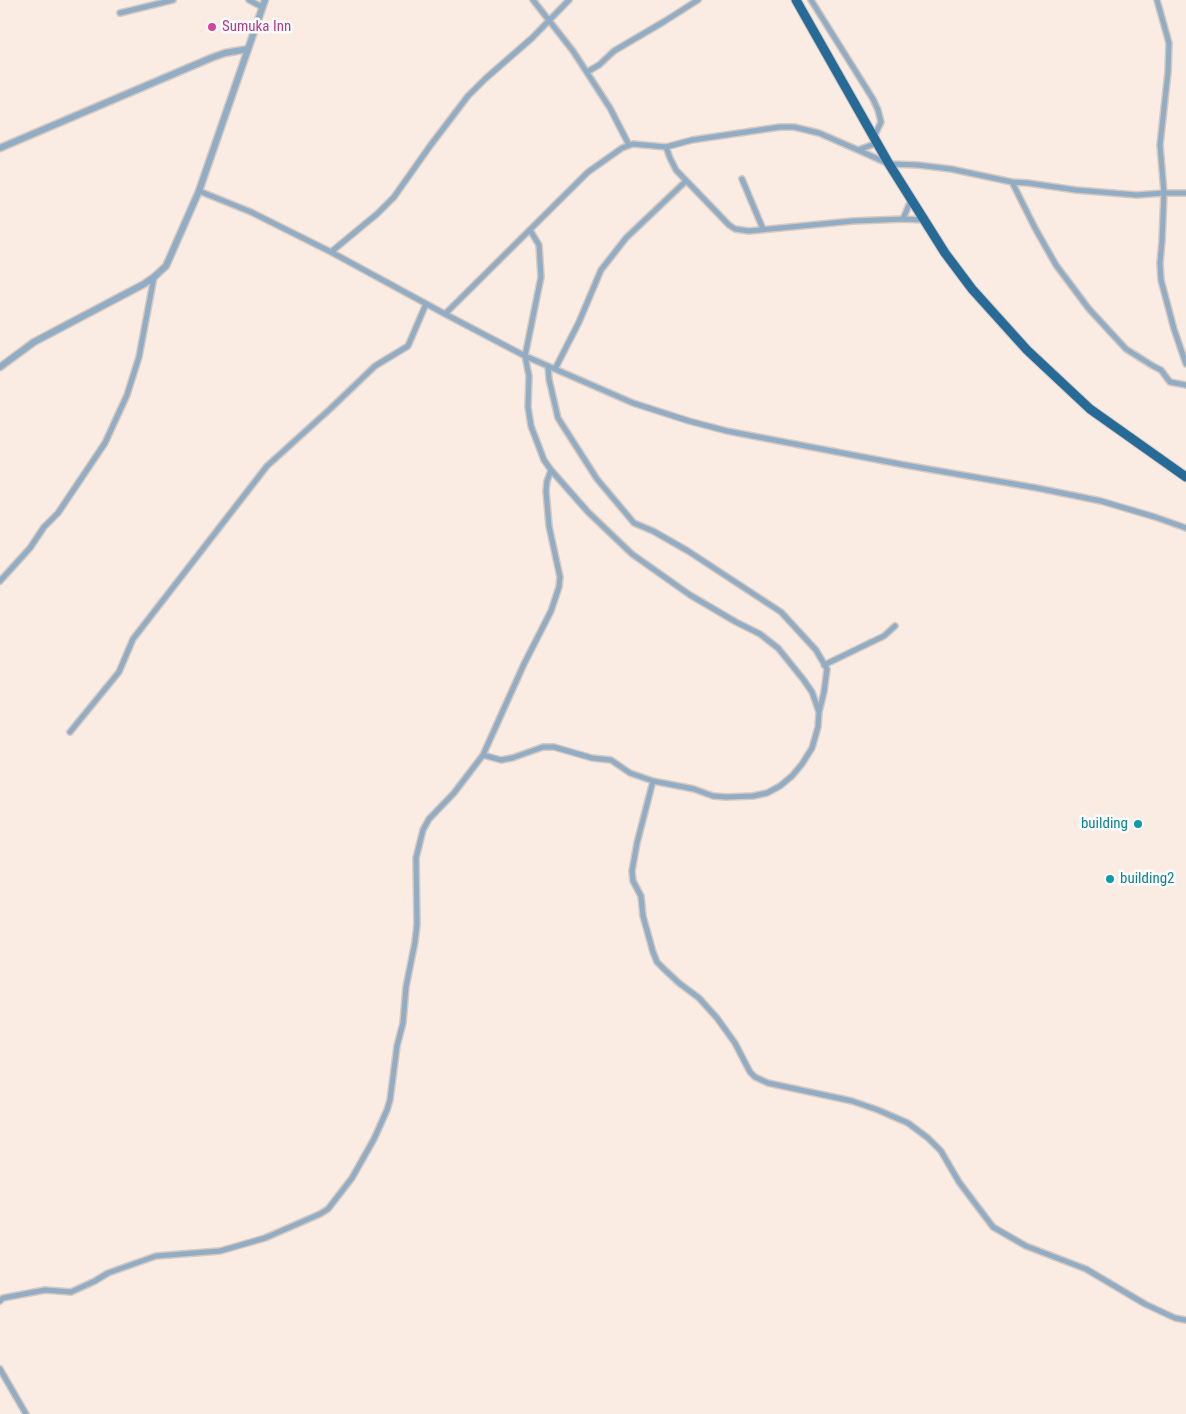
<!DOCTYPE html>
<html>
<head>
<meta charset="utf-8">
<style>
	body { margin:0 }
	canvas { display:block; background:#faece3 }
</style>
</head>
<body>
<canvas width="1186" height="1414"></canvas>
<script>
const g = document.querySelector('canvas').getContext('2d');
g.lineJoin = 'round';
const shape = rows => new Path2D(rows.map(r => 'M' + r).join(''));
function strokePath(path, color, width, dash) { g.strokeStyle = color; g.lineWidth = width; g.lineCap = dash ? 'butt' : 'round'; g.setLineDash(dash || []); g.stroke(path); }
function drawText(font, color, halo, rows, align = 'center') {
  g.font = font + ' "Roboto Condensed",sans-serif'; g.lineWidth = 5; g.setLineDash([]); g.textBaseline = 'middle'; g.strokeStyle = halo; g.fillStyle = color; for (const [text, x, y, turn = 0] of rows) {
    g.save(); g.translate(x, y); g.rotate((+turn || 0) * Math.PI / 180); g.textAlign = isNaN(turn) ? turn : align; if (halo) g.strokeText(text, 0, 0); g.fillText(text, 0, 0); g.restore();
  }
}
const minor = shape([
	[249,0,262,7],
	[533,0,573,51,610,108,629,145],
	[811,0,873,99,878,110,881,122,874,137],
	[1157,0,1169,43,1168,72,1160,145,1164,193,1162,241,1160,263,1161,280,1174,329,1186,364],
	[120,13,173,0],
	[587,72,599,65,614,51,665,21,698,0],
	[666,147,670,158,676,170,729,225,735,229,749,231,853,221,903,219,925,220],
	[858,150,889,164,918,165,951,169,1012,182,1028,183,1076,190,1137,195,1164,193,1186,193],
	[742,179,763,229],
	[1012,182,1035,228,1056,265,1089,309,1126,349,1153,366,1161,370,1170,382,1186,385],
	[199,191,251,212,331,252,445,314,525,356,633,403,689,421,727,431,905,465,1037,488,1101,501,1155,517,1186,528],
	[903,219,911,200],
	[331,252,377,214,394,197,430,146,468,96,485,79,532,38,569,0],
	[445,314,588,172,622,148,633,144,666,147,692,140,780,127,794,127,819,133,858,150,877,143],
	[548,366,549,379,558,418,597,479,634,523,653,531,688,551,781,612,816,650,827,669,824,692,819,712],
	[555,369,579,322,601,270,626,238,686,181],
	[0,581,30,548,44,527,58,513,105,443,127,395,139,357,154,277],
	[824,665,884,636,895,626],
	[70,732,119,672,133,639,267,466,329,410,375,366,408,346,426,304],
	[483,755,501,760,512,758,543,747,554,747,592,758,611,760,630,773,653,781,694,789,713,796,726,797,753,796,767,793,780,786,792,776,802,764,812,748,818,727,819,712,812,692,803,679,778,648,760,634,736,622,690,595,632,554,588,512,551,470],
	[653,781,637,843,632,871,633,881,641,896,643,916,653,952,657,962,664,969,679,983,699,998,717,1018,735,1043,750,1072,755,1077,768,1083,852,1101,878,1110,908,1123,928,1138,941,1151,959,1182,993,1227,1026,1246,1086,1269,1145,1304,1175,1318,1186,1320],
	[0,1301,3,1298,45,1290,71,1292,95,1281,108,1273,156,1256,220,1251,265,1238,320,1214,328,1209,352,1178,374,1139,387,1110,390,1100,397,1046,403,1023,406,987,415,942,417,924,416,858,423,830,429,819,454,793,483,755,524,664,551,611,559,587,560,577,549,526,546,491,547,481,551,470,544,460,531,426,528,407,529,376,525,356,541,277,539,245,530,230],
	[0,1369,26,1414]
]);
const tertiary = shape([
	[0,148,211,58,225,53,248,49],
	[0,367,34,342,144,284,154,277,166,266,199,191,265,0]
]);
const trunk = shape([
	[796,0,889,164,945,253,972,289,1027,350,1090,409,1186,477]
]);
const markers = [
	[212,27,5,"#d1479c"],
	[1138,824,5,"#0f9aa8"],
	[1110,879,5,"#0f9aa8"]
];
const hotelNames = [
	["Sumuka Inn",222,27]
];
const cultureNames = [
	["building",1128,824],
	["building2",1120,879,"left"]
];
strokePath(minor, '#d7c9c0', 8);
strokePath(tertiary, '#d7c9c0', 9);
strokePath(trunk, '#d7c9c0', 11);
strokePath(minor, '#90adc5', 5);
strokePath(tertiary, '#90adc5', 6);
strokePath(trunk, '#266a98', 9);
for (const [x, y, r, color] of markers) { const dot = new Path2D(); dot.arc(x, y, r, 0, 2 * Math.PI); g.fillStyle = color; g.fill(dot); strokePath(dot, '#fcfcfc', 2); }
drawText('15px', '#b23c85', '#fcfcfc', hotelNames, 'left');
drawText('15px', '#0d838f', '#fcfcfc', cultureNames, 'right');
</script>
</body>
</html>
